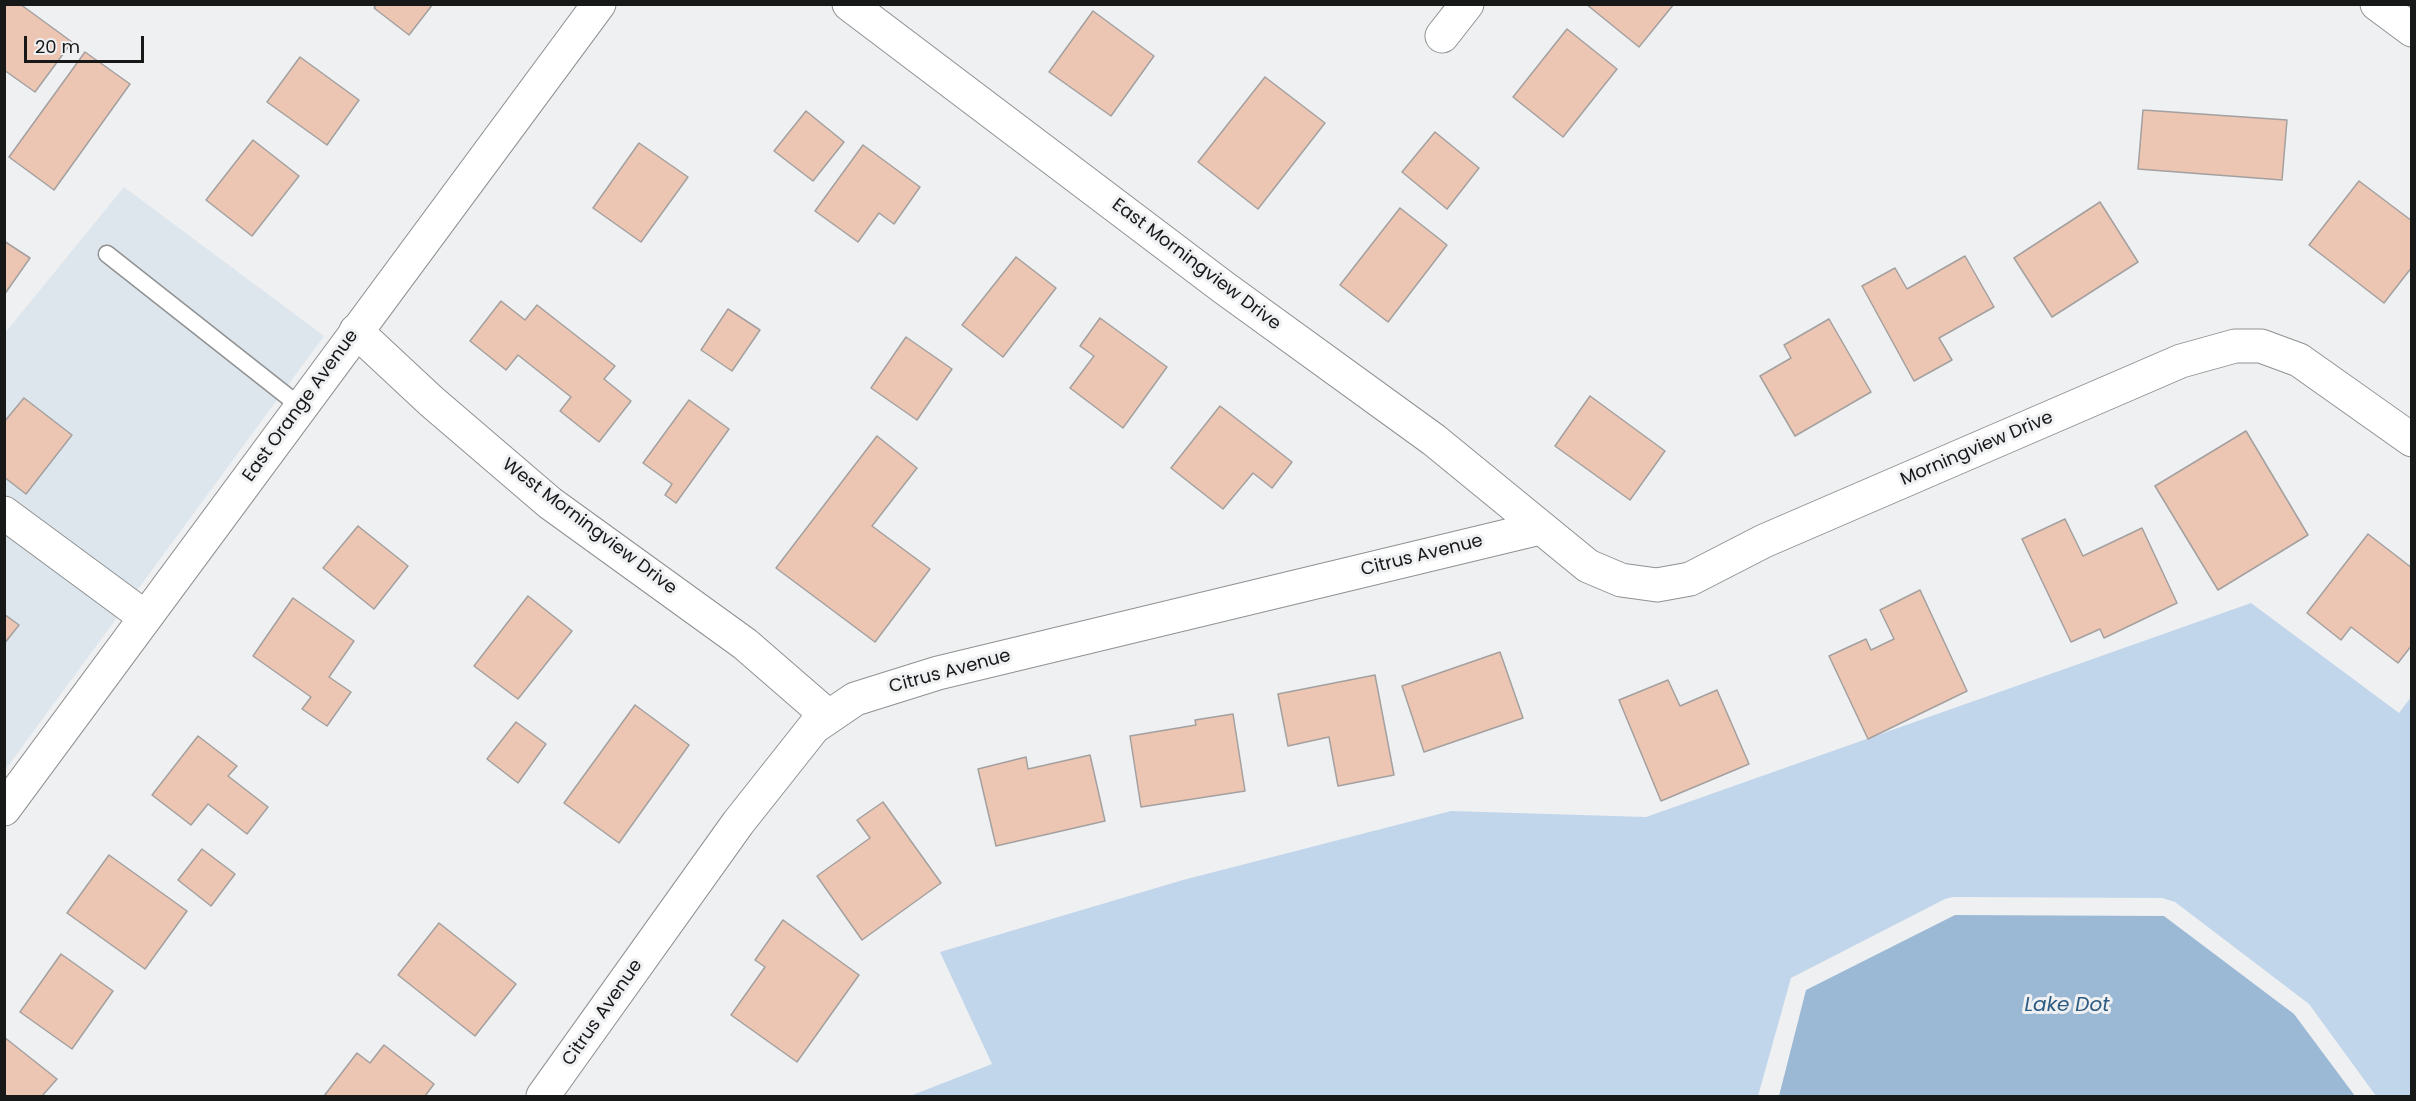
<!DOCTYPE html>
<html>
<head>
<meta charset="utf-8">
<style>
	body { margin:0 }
	#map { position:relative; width:2416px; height:1101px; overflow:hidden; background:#eff0f2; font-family:Poppins,sans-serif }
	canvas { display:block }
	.frame { position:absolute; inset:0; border:6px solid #171818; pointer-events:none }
	.scale { position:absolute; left:24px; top:36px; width:120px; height:27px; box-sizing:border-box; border:3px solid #171818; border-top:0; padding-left:8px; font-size:18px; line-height:21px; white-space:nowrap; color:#171818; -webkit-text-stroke:4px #eff0f2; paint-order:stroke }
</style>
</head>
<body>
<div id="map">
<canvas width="2416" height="1101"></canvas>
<div class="frame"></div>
<div class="scale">20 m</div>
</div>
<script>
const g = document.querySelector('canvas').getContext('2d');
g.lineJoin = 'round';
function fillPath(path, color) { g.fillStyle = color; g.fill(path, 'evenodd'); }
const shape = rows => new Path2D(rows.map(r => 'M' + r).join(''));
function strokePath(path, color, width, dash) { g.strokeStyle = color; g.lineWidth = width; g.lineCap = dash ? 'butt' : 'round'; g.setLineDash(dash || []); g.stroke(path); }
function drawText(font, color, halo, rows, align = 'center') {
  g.font = font + ' Poppins,sans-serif'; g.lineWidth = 6; g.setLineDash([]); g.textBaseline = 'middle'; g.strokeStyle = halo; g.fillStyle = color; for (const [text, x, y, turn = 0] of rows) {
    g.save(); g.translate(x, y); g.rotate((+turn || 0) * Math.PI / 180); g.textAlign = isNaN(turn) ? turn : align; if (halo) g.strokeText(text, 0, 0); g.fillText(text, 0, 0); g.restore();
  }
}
const built = shape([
	[124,187,324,336,5,770,5,333]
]);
const green = shape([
	[2251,603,2399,713,2411,697,2411,1096,2376,1096,2309,1004,2175,902,2162,898,1953,897,1945,899,1791,978,1758,1096,910,1096,992,1064,940,952,1183,880,1451,811,1646,817]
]);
const water = shape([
	[1955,915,2164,916,2294,1014,2355,1096,1779,1096,1806,990]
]);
const building = shape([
	[4,4,20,4,72,42,35,92,4,70,4,4],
	[377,4,433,4,409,35,374,8,377,4],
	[1586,4,1674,4,1639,47,1586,4],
	[1093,11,1154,56,1111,116,1049,72,1093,11],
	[1567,29,1617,69,1563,137,1513,97,1567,29],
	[85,52,130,84,54,190,9,157,85,52],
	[300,57,359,100,327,145,267,102,300,57],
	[1265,77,1325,123,1258,209,1198,162,1265,77],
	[2143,110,2287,120,2282,180,2138,169,2143,110],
	[806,111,844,142,813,181,774,151,806,111],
	[1435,132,1479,168,1447,209,1402,172,1435,132],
	[253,140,299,176,252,236,206,200,253,140],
	[639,143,688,177,641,242,593,208,639,143],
	[863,145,920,187,894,224,879,213,858,242,815,211,863,145],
	[2359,181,2412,221,2412,267,2384,303,2309,245,2359,181],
	[2100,202,2138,262,2052,317,2014,258,2100,202],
	[1400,208,1447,245,1388,322,1340,285,1400,208],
	[4,241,30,258,4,295,4,241],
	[1965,256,1994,307,1939,338,1952,360,1914,381,1862,286,1895,268,1907,289,1965,256],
	[1016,257,1056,288,1003,357,962,325,1016,257],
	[501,301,525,320,537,305,615,366,604,379,631,401,599,442,560,411,571,397,518,355,506,370,470,341,501,301],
	[728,309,760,330,732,371,701,350,728,309],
	[1100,318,1167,367,1123,428,1070,388,1094,356,1080,346,1100,318],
	[1829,319,1871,392,1795,436,1760,376,1791,358,1784,345,1829,319],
	[906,337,952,369,917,420,871,388,906,337],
	[1590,396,1665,451,1630,500,1555,446,1590,396],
	[24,398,72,435,26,494,4,477,4,422,24,398],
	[689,400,729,429,676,503,665,495,672,484,643,463,689,400],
	[1220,406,1292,462,1272,488,1253,473,1223,509,1171,468,1220,406],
	[2246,431,2308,535,2218,590,2155,486,2246,431],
	[877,436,917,468,872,526,930,569,875,642,776,568,877,436],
	[2065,519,2083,556,2142,528,2177,603,2104,638,2100,629,2071,642,2022,539,2065,519],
	[358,526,408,566,374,609,323,568,358,526],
	[2368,534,2412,568,2412,645,2398,663,2351,627,2341,640,2307,613,2368,534],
	[1920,590,1967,691,1868,739,1829,656,1866,639,1871,650,1894,639,1880,610,1920,590],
	[528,596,572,631,518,699,474,666,528,596],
	[293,598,354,641,329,677,351,692,327,726,302,709,311,697,253,656,293,598],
	[4,614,19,625,4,644,4,614],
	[1500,652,1523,718,1424,752,1402,686,1500,652],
	[1375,675,1394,775,1338,786,1329,737,1288,746,1278,694,1375,675],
	[1668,680,1680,706,1717,690,1749,764,1661,801,1619,700,1668,680],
	[635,705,689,745,619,843,564,803,635,705],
	[1233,714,1245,791,1141,807,1130,736,1196,725,1195,720,1233,714],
	[516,722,546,744,518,783,487,759,516,722],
	[198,736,237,766,228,776,268,807,247,834,208,804,191,825,152,795,198,736],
	[1090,755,1105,821,996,846,978,769,1026,757,1028,769,1090,755],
	[883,802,941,883,862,940,817,876,870,838,857,820,883,802],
	[202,849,235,874,211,906,178,880,202,849],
	[109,855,187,911,145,969,67,913,109,855],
	[783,920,859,975,797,1062,731,1015,765,967,755,960,783,920],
	[439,923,516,984,475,1036,398,975,439,923],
	[61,954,113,991,72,1049,20,1012,61,954],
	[4,1037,57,1079,42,1096,4,1096,4,1037],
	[384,1045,434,1084,425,1096,324,1096,357,1053,370,1063,384,1045]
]);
const lane = shape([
	[107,254,301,407]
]);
const street = shape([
	[849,4,1223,287,1434,440,1588,566,1621,580,1657,585,1690,579,1764,541,2181,361,2235,346,2261,346,2299,360,2412,440],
	[2377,4,2412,30],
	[1442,36,1467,4],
	[356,331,431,401,550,503,745,644,828,716],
	[4,513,145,617],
	[543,1096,738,823,814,727,855,699,938,673,1540,528]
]);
const secondary = shape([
	[4,809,599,4]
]);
const streetNames = [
	["East Morningview Drive",1196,265,37],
	["East Orange Avenue",301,406,-54],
	["Morningview Drive",1977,449,-23],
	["West Morningview Drive",589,527,37],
	["Citrus Avenue",1422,556,-14],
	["Citrus Avenue",950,672,-15],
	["Citrus Avenue",603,1013,-55]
];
const waterNames = [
	["Lake Dot",2067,1006]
];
fillPath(built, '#dee6ed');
fillPath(green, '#c2d6eb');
fillPath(water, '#9bb9d5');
fillPath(building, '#edc6b3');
strokePath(building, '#a3a09f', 1.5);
strokePath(lane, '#8f9192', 19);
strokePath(street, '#8f9192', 35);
strokePath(secondary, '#8f9192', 35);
strokePath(lane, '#fff', 16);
strokePath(street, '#fff', 33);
strokePath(secondary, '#fff', 33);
drawText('18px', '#171818', '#eff0f2', streetNames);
drawText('italic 20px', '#2c5a81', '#eff0f2', waterNames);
</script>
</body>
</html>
